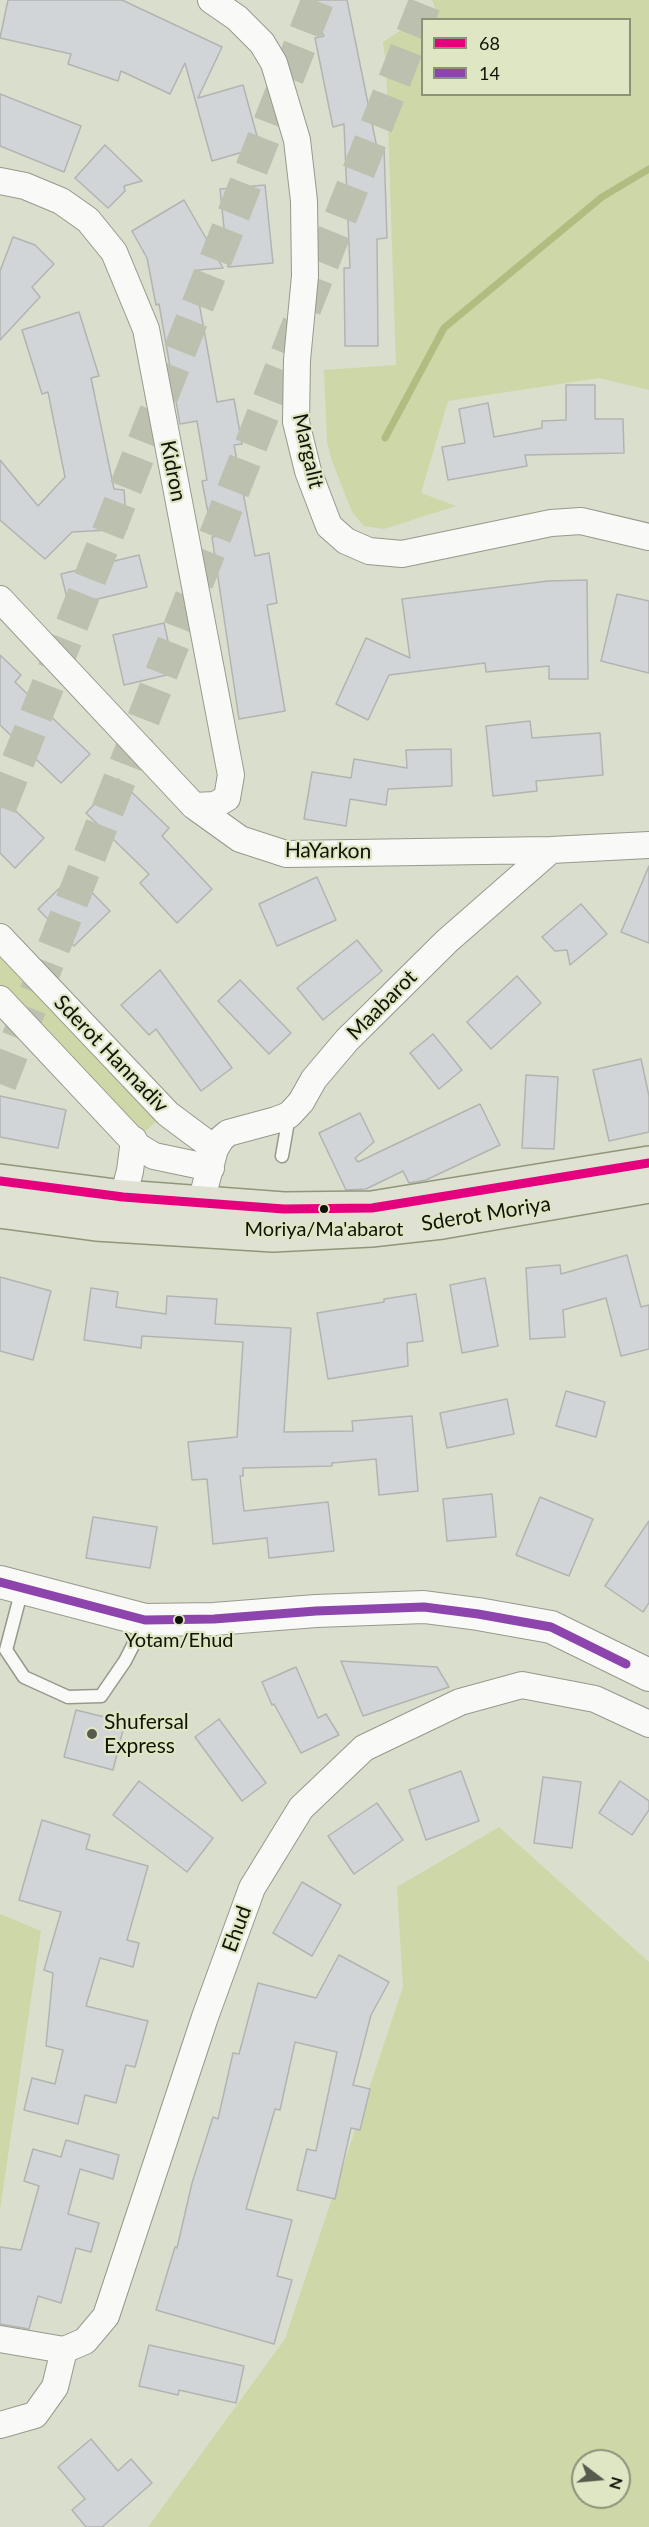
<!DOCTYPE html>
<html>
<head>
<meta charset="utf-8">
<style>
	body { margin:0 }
	#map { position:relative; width:649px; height:2527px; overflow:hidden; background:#dadecc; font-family:Lato,sans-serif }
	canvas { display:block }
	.legend { position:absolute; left:421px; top:18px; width:210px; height:78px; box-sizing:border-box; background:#dee6c4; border:2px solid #8c9278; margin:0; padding:8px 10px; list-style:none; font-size:18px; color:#101307 }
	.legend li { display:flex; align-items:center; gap:12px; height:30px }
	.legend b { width:30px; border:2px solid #8c9278 }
	.north { position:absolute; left:571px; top:2449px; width:60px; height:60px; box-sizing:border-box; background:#dee6c4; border:2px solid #8c9278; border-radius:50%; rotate:106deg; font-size:16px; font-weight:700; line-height:24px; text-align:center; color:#101307 }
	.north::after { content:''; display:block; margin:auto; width:21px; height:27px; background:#575a4c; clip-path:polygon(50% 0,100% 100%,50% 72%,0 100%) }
</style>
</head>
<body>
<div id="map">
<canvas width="649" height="2527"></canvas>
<ul class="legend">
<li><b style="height:8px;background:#e5007d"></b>68</li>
<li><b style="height:8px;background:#8e44ad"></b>14</li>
</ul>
<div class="north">N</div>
</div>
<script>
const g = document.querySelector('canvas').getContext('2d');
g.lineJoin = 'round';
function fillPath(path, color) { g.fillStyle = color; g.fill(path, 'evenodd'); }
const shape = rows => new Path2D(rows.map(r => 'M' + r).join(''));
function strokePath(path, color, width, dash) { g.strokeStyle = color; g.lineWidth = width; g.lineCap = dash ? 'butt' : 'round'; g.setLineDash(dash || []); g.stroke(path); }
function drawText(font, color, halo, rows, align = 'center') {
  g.font = font + ' Lato,sans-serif'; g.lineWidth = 4.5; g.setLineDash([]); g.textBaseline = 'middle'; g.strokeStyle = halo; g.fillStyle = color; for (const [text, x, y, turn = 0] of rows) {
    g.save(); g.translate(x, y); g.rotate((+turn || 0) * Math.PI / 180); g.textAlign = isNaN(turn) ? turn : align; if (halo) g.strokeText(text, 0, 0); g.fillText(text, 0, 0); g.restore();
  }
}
const green = shape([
	[432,0,649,0,649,390,599,378,448,401,421,493,456,506,384,529,364,526,352,512,332,461,327,442,324,370,396,365,386,64,383,42,435,8],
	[422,20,630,20,630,94,422,94],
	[0,950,159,1119,139,1137,0,988],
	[499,1827,649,1962,649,2527,148,2527,285,2339,403,1987,397,1887],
	[583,2461,619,2461,619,2497,583,2497],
	[0,1914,41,1931,0,2210]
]);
const stream = shape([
	[385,438,444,328,602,197,649,169]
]);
const building = shape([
	[8,0,122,0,222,47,198,98,243,85,260,147,212,161,185,63,170,94,121,71,118,81,68,64,71,54,0,38,8,0],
	[304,0,347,0,377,148,384,148,387,238,377,239,378,346,345,346,344,268,350,268,344,124,333,127,315,38,324,36,304,0],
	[0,94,81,126,64,172,0,146,0,94],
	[105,145,142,181,124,186,125,191,108,208,75,178,105,145],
	[265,185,273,263,228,267,220,189,265,185],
	[184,200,223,268,198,270,203,296,198,297,217,402,234,399,242,444,234,445,255,556,269,553,277,603,267,605,285,711,239,719,212,537,218,536,216,523,210,523,202,481,207,480,197,421,180,424,159,304,156,305,147,258,132,231,184,200],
	[13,237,35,245,54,264,32,287,40,297,0,340,0,271,13,237],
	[79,312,99,376,91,378,114,489,124,490,127,529,72,532,45,559,0,520,0,460,38,506,65,477,48,392,42,394,22,330,79,312],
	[566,385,595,385,595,419,623,419,624,453,525,455,527,466,448,480,442,447,465,443,459,409,488,403,494,437,542,428,542,421,566,420,566,385],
	[139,555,147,587,69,606,61,574,139,555],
	[587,580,588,679,549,679,549,666,486,672,485,663,389,675,368,720,336,704,366,638,410,658,402,599,548,581,587,580],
	[617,594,649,601,649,673,601,661,617,594],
	[164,623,175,673,124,685,113,635,164,623],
	[0,655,21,675,15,682,90,754,61,783,0,725,0,655],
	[530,721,532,738,600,733,603,775,536,781,537,791,493,796,486,726,530,721],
	[451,749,452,786,388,789,386,805,350,799,346,826,304,819,312,772,351,778,354,759,407,768,406,750,451,749],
	[118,779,169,828,162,836,212,889,177,923,140,883,149,874,86,813,118,779],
	[0,796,44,838,15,868,0,853,0,796],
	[649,866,649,943,621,932,649,866],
	[74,874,110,911,74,946,38,909,74,874],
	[317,877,336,920,277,946,259,904,317,877],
	[581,904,607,934,570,965,567,950,555,951,542,937,581,904],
	[357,940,382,971,323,1020,297,988,357,940],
	[160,970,232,1068,201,1091,156,1029,149,1035,121,1005,160,970],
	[517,976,541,1003,491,1049,467,1022,517,976],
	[240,980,291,1033,269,1054,218,1001,240,980],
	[433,1034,462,1070,439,1089,410,1053,433,1034],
	[641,1059,649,1096,649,1132,609,1141,593,1070,641,1059],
	[526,1075,558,1077,554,1149,522,1148,526,1075],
	[0,1096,66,1110,58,1148,0,1137,0,1096],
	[480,1104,500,1145,426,1180,409,1183,403,1171,366,1189,346,1190,319,1133,360,1113,374,1142,355,1158,358,1162,480,1104],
	[627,1255,641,1307,649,1305,649,1349,621,1356,606,1298,563,1310,565,1337,530,1339,526,1268,560,1265,561,1274,627,1255],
	[0,1277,51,1291,33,1360,0,1351,0,1277],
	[485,1278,498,1346,462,1353,450,1285,485,1278],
	[91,1288,118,1292,116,1307,166,1314,167,1296,217,1299,215,1324,291,1328,284,1432,353,1431,352,1421,412,1416,418,1491,379,1495,376,1459,332,1463,332,1466,243,1468,243,1476,240,1476,244,1511,328,1502,334,1551,269,1558,267,1538,213,1544,207,1479,192,1480,188,1442,237,1437,243,1342,142,1336,141,1348,84,1340,91,1288],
	[416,1294,423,1341,407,1343,408,1366,328,1379,317,1313,384,1302,384,1299,416,1294],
	[566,1391,605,1402,596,1437,556,1426,566,1391],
	[507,1399,514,1434,447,1448,440,1413,507,1399],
	[492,1494,496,1537,447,1541,443,1499,492,1494],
	[540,1497,593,1519,569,1576,516,1555,540,1497],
	[93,1517,157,1527,150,1568,86,1558,93,1517],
	[649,1521,649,1603,643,1612,605,1586,649,1521],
	[341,1661,437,1667,449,1687,363,1716,341,1661],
	[296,1667,318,1718,326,1714,339,1735,301,1753,274,1704,272,1705,262,1682,296,1667],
	[76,1710,125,1722,113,1770,64,1757,76,1710],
	[219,1719,266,1783,242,1801,195,1737,219,1719],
	[461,1771,479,1821,426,1840,409,1790,461,1771],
	[543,1777,581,1782,572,1848,534,1843,543,1777],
	[139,1781,213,1838,187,1872,113,1815,139,1781],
	[620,1781,649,1801,649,1810,632,1835,599,1813,620,1781],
	[377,1803,403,1840,354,1874,328,1836,377,1803],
	[42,1820,90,1835,86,1849,148,1866,127,1940,139,1943,133,1967,100,1958,86,2006,148,2021,135,2067,126,2065,116,2103,85,2095,78,2124,24,2110,32,2078,55,2084,63,2050,46,2046,53,1973,44,1970,61,1912,19,1900,42,1820],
	[302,1882,341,1905,312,1956,273,1933,302,1882],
	[339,1955,389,1982,371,2015,353,2085,370,2089,360,2130,351,2128,335,2199,297,2190,307,2149,316,2151,337,2052,295,2042,280,2110,275,2109,246,2209,292,2220,277,2276,292,2280,274,2344,156,2310,175,2247,177,2248,192,2183,213,2117,218,2119,233,2053,239,2054,258,1983,316,1998,339,1955],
	[66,2140,119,2155,113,2179,80,2169,68,2214,99,2223,91,2252,76,2248,61,2303,38,2296,29,2329,0,2324,0,2247,21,2250,39,2186,24,2181,33,2149,61,2157,66,2140],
	[149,2345,244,2366,236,2403,179,2390,178,2395,139,2386,149,2345],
	[91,2439,118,2471,131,2459,152,2483,102,2527,86,2527,72,2510,85,2499,58,2467,91,2439]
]);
const trunkTunnel = shape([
	[0,807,318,0],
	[0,1084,426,0]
]);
const service = shape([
	[282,1156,289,1116],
	[22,1589,6,1650,24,1677,68,1697,101,1696,125,1661,145,1622]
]);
const minor = shape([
	[211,0,237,18,262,43,274,63,297,140,304,201,305,276,297,360,296,422,308,471,329,526,346,541,369,551,402,554,551,523,581,521,649,537],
	[0,181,25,186,61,201,88,220,114,252,146,329,231,775,227,798,215,805,194,806],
	[0,599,194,806,240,839,286,854,551,850,649,845],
	[0,937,168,1114,215,1149,201,1202,192,1215],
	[0,999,139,1147,154,1156,211,1168],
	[215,1149,221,1139,228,1133,276,1120,289,1115,301,1102,314,1079,347,1040,447,941,551,850],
	[123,1197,130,1171,134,1140],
	[0,2339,64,2350,85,2341,106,2316,205,2017,252,1888,301,1808,364,1748,460,1702,522,1685,595,1699,649,1724],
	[0,2425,35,2415,55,2387,64,2350]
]);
const tertiary = shape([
	[0,1582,145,1620,214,1619,316,1611,424,1607,478,1614,551,1627,649,1675]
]);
const primary = shape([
	[0,1181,123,1197,284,1209,372,1208,649,1163],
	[0,1211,96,1224,273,1235,371,1230,442,1222,649,1186]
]);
const bus1 = shape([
	[0,1181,123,1197,284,1209,372,1208,649,1163]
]);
const bus2 = shape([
	[0,1582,145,1620,214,1619,316,1611,424,1607,478,1614,551,1627,626,1664]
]);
const markers = [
	[324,1209,5,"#101307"],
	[179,1620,5,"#101307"],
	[92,1734,6,"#575a4c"]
];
const busNames = [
	["Moriya/Ma'abarot",324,1230],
	["Yotam/Ehud",179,1641]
];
const streetNames = [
	["Margalit",308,451,77],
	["Kidron",173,471,79],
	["HaYarkon",328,851,1],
	["Maabarot",382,1005,-45],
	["Sderot Hannadiv",111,1054,46],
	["Sderot Moriya",486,1214,-9],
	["Ehud",237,1929,-70]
];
const poiNames = [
	["Shufersal",104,1722],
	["Express",104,1746]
];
fillPath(green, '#ced7a7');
strokePath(stream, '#b1bc81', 7);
fillPath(building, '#d2d5d8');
strokePath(building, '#b2b4b2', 1.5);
strokePath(trunkTunnel, '#bcc0ae', 33, [33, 16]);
strokePath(service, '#96998c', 15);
strokePath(minor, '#96998c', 28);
strokePath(tertiary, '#96998c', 34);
strokePath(primary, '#919678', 36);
strokePath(service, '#f9faf7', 12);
strokePath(minor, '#f9faf7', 26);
strokePath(tertiary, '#f9faf7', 32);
strokePath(primary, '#dfe1d3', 33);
strokePath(bus1, '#e5007d', 9);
strokePath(bus2, '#8e44ad', 9);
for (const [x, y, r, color] of markers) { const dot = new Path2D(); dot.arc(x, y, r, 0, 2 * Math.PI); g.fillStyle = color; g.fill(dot); strokePath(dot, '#dee6c4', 2); }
drawText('20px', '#101307', '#dee6c4', busNames);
drawText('21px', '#101307', '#dee6c4', streetNames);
drawText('21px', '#101307', '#dee6c4', poiNames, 'left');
</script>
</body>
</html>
